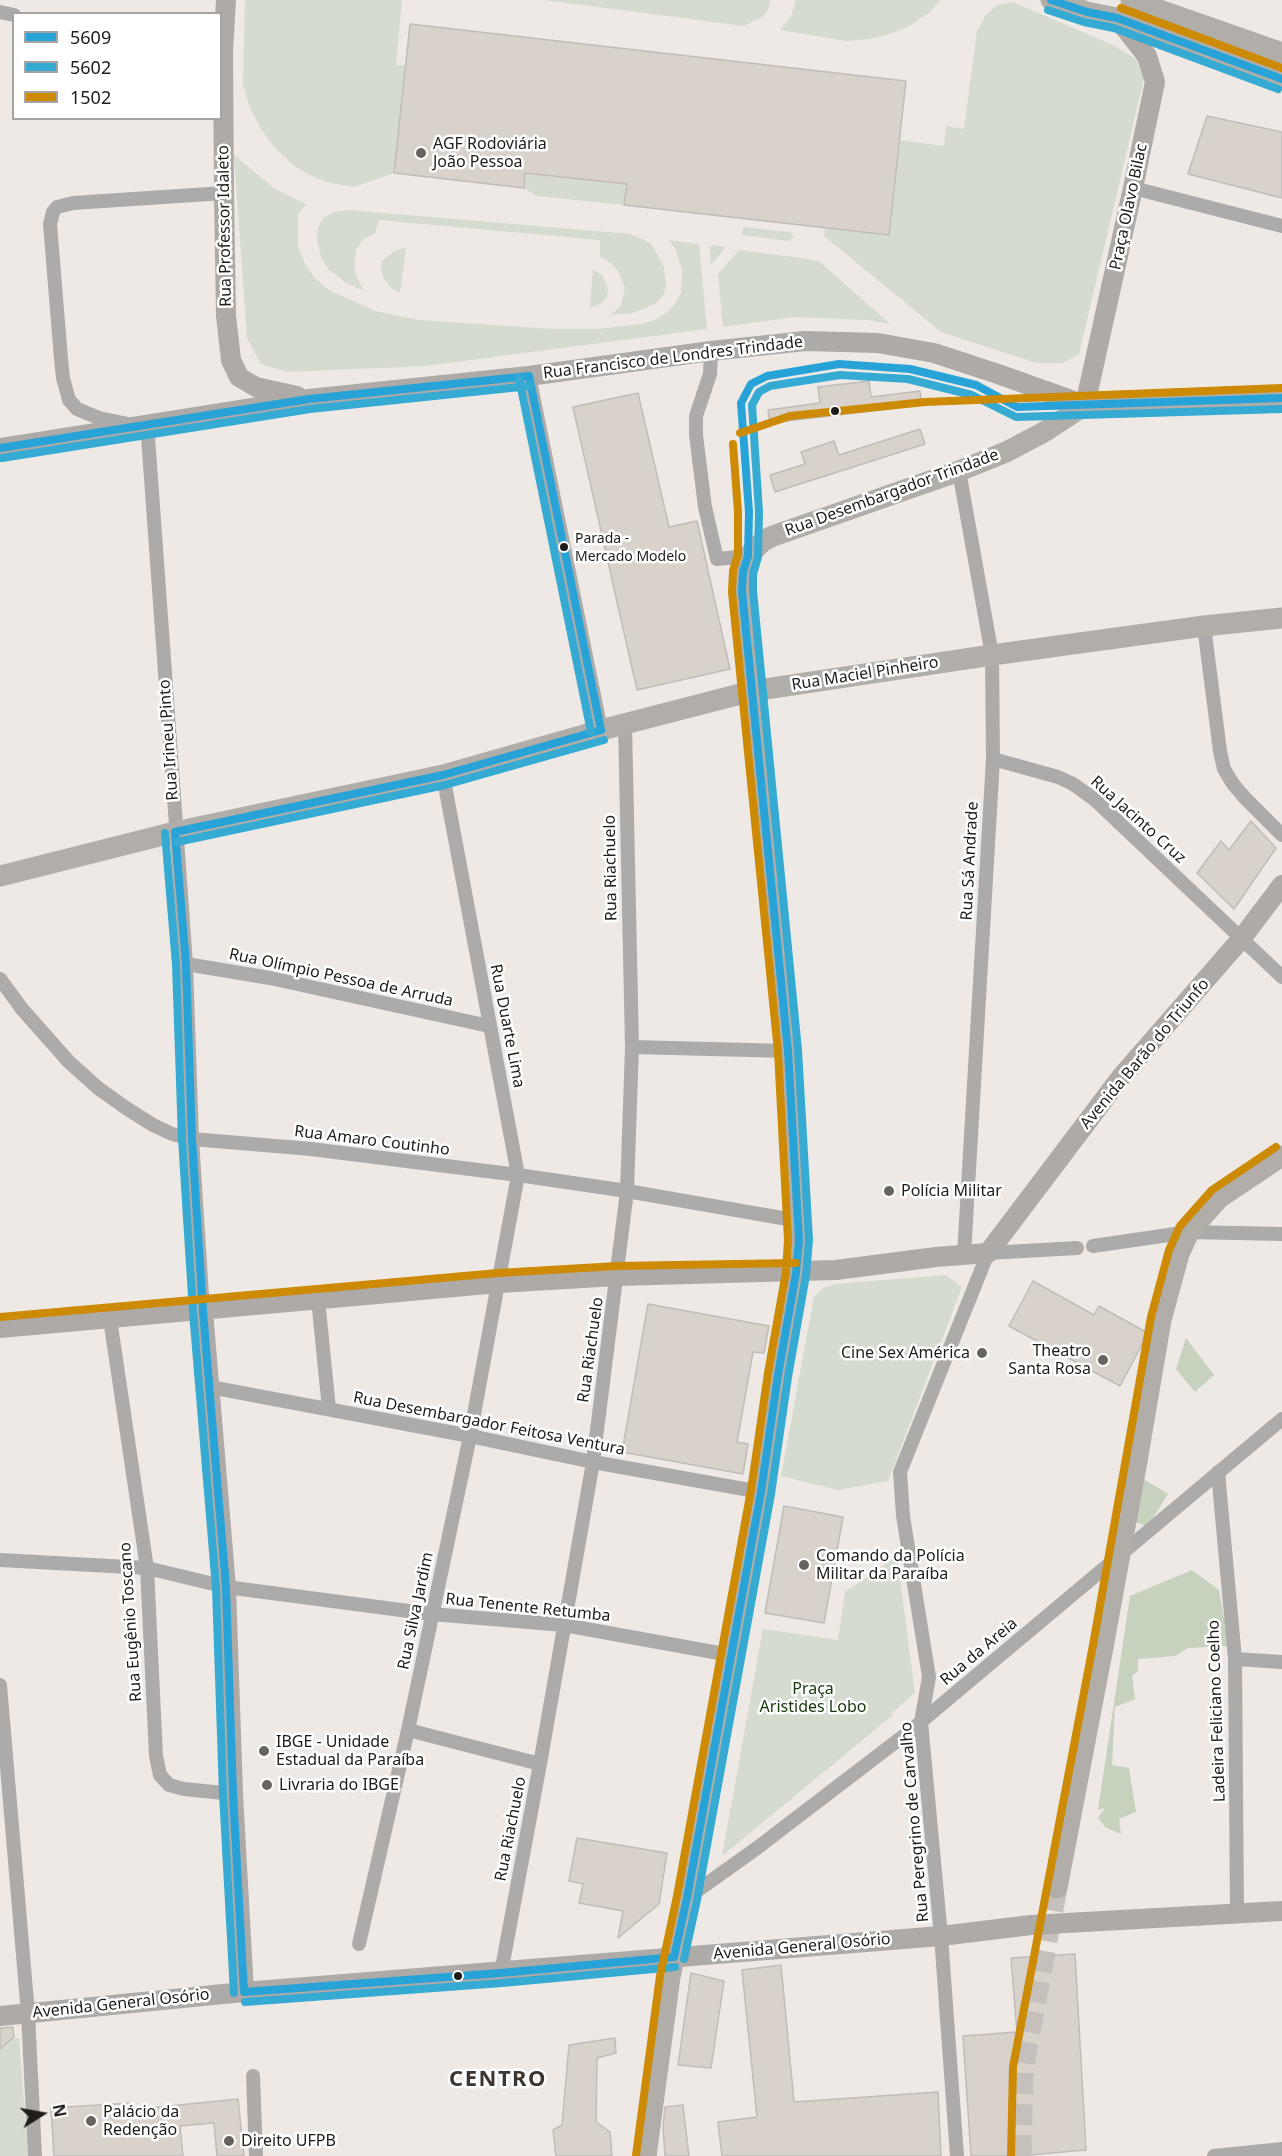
<!DOCTYPE html>
<html>
<head>
<meta charset="utf-8">
<style>
	body { margin:0 }
	#map { position:relative; width:1282px; height:2156px; overflow:hidden; background:#eee9e5; font-family:"Noto Sans",sans-serif }
	canvas { display:block }
	.legend { position:absolute; left:12px; top:12px; width:210px; height:108px; box-sizing:border-box; background:#fff; border:2px solid #a5a4a3; margin:0; padding:8px 10px; list-style:none; font-size:18px; color:#1f1c19 }
	.legend li { display:flex; align-items:center; gap:12px; height:30px }
	.legend b { width:30px; border:2px solid #a5a4a3 }
	.north { position:absolute; left:12px; top:2084px; width:60px; height:60px; -webkit-text-stroke:4px #fff; paint-order:stroke; rotate:79deg; font-size:16px; font-weight:700; line-height:24px; text-align:center; color:#1f1c19 }
	.north::after { content:''; display:block; margin:auto; width:21px; height:27px; background:#1f1c19; clip-path:polygon(50% 0,100% 100%,50% 72%,0 100%) }
</style>
</head>
<body>
<div id="map">
<canvas width="1282" height="2156"></canvas>
<ul class="legend">
<li><b style="height:8px;background:#28a3d8"></b>5609</li>
<li><b style="height:8px;background:#35abd3"></b>5602</li>
<li><b style="height:8px;background:#cc8a05"></b>1502</li>
</ul>
<div class="north">N</div>
</div>
<script>
const g = document.querySelector('canvas').getContext('2d');
g.lineJoin = 'round';
function fillPath(path, color) { g.fillStyle = color; g.fill(path, 'evenodd'); }
const shape = rows => new Path2D(rows.map(r => 'M' + r).join(''));
function strokePath(path, color, width, dash) { g.strokeStyle = color; g.lineWidth = width; g.lineCap = dash ? 'butt' : 'round'; g.setLineDash(dash || []); g.stroke(path); }
function drawText(font, color, halo, rows, align = 'center') {
  g.font = font + ' "Noto Sans",sans-serif'; g.lineWidth = 5; g.setLineDash([]); g.textBaseline = 'middle'; g.strokeStyle = halo; g.fillStyle = color; for (const [text, x, y, turn = 0] of rows) {
    g.save(); g.translate(x, y); g.rotate((+turn || 0) * Math.PI / 180); g.textAlign = isNaN(turn) ? turn : align; if (halo) g.strokeText(text, 0, 0); g.fillText(text, 0, 0); g.restore();
  }
}
const green = shape([
	[245,0,402,0,396,65,406,65,394,173,354,187,326,182,307,174,291,163,274,147,261,129,250,108,243,85],
	[544,0,770,0,768,10,762,17,744,26],
	[796,0,940,0,930,12,911,25,893,33,870,39,846,41,780,30,791,16],
	[1013,2,1115,46,1137,60,1145,74,1079,354,1063,363,1036,363,941,332,824,236,825,228,889,235,900,140,944,146,946,126,964,129,977,31,985,16,997,5],
	[234,155,275,189,306,204,298,214,298,246,305,264,314,277,329,290,375,311,419,320,552,329,598,329,641,324,655,320,666,313,674,305,681,293,682,270,675,248,668,240,699,244,707,329,425,366,288,372,261,364,247,338],
	[629,166,624,205,537,196,524,188,525,173,601,181],
	[348,210,631,234,650,243,655,250,664,267,666,286,663,296,655,304,632,313,611,315,621,305,625,288,618,271,611,263,600,257,600,240,379,220,375,233,362,240,356,250,354,267,358,280,364,291,345,282,328,269,321,257,317,240,318,228,323,218,333,212],
	[743,227,790,232,794,237,789,241,742,235],
	[713,245,726,247,711,265,710,247],
	[406,248,404,264,400,292,392,289,384,279,381,269,382,261,396,250],
	[739,250,809,259,820,262,890,324,868,320,795,317,723,327,718,274],
	[593,270,602,275,608,289,607,297,602,303,590,308],
	[946,1275,962,1287,888,1481,838,1490,781,1476,814,1297,823,1288,834,1284],
	[897,1556,915,1693,891,1714,893,1715,722,1856,763,1629,838,1640,845,1592],
	[19,2038,28,2156,0,2156,0,2040]
]);
const forest = shape([
	[1186,1338,1214,1375,1195,1392,1176,1369],
	[1142,1478,1168,1494,1148,1526,1132,1521],
	[1192,1570,1219,1590,1229,1646,1188,1648,1175,1656,1138,1659,1138,1671,1132,1676,1135,1699,1115,1707,1112,1765,1129,1768,1136,1812,1119,1819,1121,1834,1105,1827,1098,1818,1105,1808,1098,1810,1130,1596]
]);
const building = shape([
	[410,24,906,81,889,235,624,205,627,184,525,173,524,188,394,173,410,24],
	[1207,116,1282,132,1282,198,1188,174,1207,116],
	[869,381,871,397,920,391,922,405,770,423,768,410,820,403,818,387,869,381],
	[638,393,669,527,697,521,730,669,637,690,573,407,638,393],
	[920,429,925,444,775,492,770,475,805,464,801,452,834,441,839,455,920,429],
	[1251,821,1276,848,1234,909,1197,873,1221,841,1229,850,1251,821],
	[1033,1281,1094,1315,1099,1306,1146,1332,1145,1339,1120,1386,1009,1326,1033,1281],
	[648,1304,769,1326,764,1353,753,1352,737,1442,748,1444,743,1474,622,1452,648,1304],
	[784,1506,843,1517,824,1623,765,1613,784,1506],
	[577,1838,667,1853,659,1904,618,1938,623,1911,579,1903,583,1884,569,1881,577,1838],
	[1075,1954,1086,2150,1018,2156,971,2156,963,2036,1017,2032,1011,1958,1075,1954],
	[781,1965,794,2102,938,2092,941,2156,722,2156,718,2122,757,2117,742,1970,781,1965],
	[691,1973,724,1981,711,2068,678,2065,691,1973],
	[13,2027,14,2037,0,2049,0,2028,13,2027],
	[615,2038,616,2053,597,2058,596,2122,610,2132,612,2156,556,2156,553,2130,562,2125,569,2045,615,2038],
	[238,2099,244,2156,217,2156,214,2123,180,2126,183,2156,54,2156,51,2108,130,2103,130,2110,238,2099],
	[683,2105,689,2156,665,2156,663,2127,665,2107,683,2105]
]);
const primaryTunnel = shape([
	[1021,2156,1023,2069,1057,1888]
]);
const street = shape([
	[0,12,14,15],
	[1133,188,1282,226],
	[711,351,710,374,696,416,696,435,705,507,717,559,748,556],
	[529,376,601,730],
	[147,423,186,964,192,1139,203,1311],
	[128,424,99,418,77,409,69,400,63,378,61,359,50,224,53,212,57,207,73,203,224,193],
	[959,471,992,655,993,759,964,1255],
	[1204,626,1220,751,1224,769,1233,784,1245,798,1282,835],
	[993,759,1058,777,1073,784,1094,799,1282,977],
	[186,964,270,978,489,1026],
	[0,979,22,1009,69,1062,98,1088,126,1108,153,1125,172,1134,192,1139,311,1149,518,1175,627,1191,799,1221],
	[632,1047,788,1051],
	[1093,1246,1189,1232,1282,1234],
	[318,1299,329,1409],
	[110,1319,147,1568,156,1756,160,1775,169,1785,184,1789,233,1794],
	[210,1387,470,1436,593,1462,761,1492],
	[1218,1472,1235,1659,1237,1914],
	[0,1560,147,1568,226,1587,431,1614,564,1625,730,1655],
	[1235,1659,1282,1662],
	[0,1685,28,2014,35,2156],
	[408,1730,540,1764],
	[687,1898,757,1848,910,1731,1282,1419],
	[359,1944,408,1730,470,1436,518,1175,443,775],
	[501,1973,540,1764,593,1462,627,1191,632,1047,625,724],
	[253,2076,256,2156],
	[957,2156,941,1936,921,1722,929,1677,903,1516,900,1472,988,1253,1077,1248],
	[1214,2156,1282,2149]
]);
const secondary = shape([
	[226,0,223,51,224,193,226,316,231,360,239,377,256,387,297,396],
	[0,448,309,399,529,376,711,351,805,341,878,343,934,353,998,374,1085,405,1133,188,1155,82,1147,56,1117,18],
	[203,1311,226,1587,233,1794,244,1992],
	[0,1328,499,1283,617,1276,836,1270,936,1257,988,1253,1121,1077,1242,938,1282,885],
	[0,2016,244,1992,941,1936,1031,1925,1282,1911]
]);
const primary = shape([
	[1051,0,1087,12,1117,18,1282,79],
	[1131,0,1282,53],
	[0,876,175,832,443,775,601,730,752,691,992,655,1204,626,1282,618],
	[1137,1461,1161,1320,1179,1254,1189,1232,1219,1198,1282,1156],
	[1057,1888,1103,1647],
	[646,2156,670,1977,687,1898,761,1492,778,1375,796,1273,799,1240,788,1051,742,591,743,572,748,556,763,541,773,536,959,471,1006,452,1044,432,1085,405,1282,398]
]);
const primaryBridge = shape([
	[1103,1647,1137,1461]
]);
const bus1 = shape([
	[1051,0,1087,12,1117,18,1282,79],
	[529,376,601,730],
	[0,448,309,399,529,376],
	[175,832,186,964,192,1139,203,1311,226,1587,233,1794,244,1992],
	[175,832,443,775,601,730],
	[674,1957,687,1898,761,1492,778,1375,796,1273,799,1240,788,1051,742,591,743,572,748,556,749,512,741,403,751,384,767,376,839,364,910,369,976,385,1017,407,1282,398],
	[244,1992,501,1973,674,1957]
]);
const bus2 = shape([
	[1048,10,1084,22,1114,28,1278,89],
	[519,378,591,732],
	[2,458,310,409,530,386],
	[165,833,176,965,182,1139,193,1312,216,1588,223,1794,234,1993],
	[177,842,445,785,604,740],
	[684,1959,697,1900,771,1494,788,1377,806,1275,809,1240,798,1050,753,591,753,574,758,557,759,512,752,405,759,392,770,386,840,375,908,379,972,395,1016,417,1282,409],
	[245,2002,502,1983,675,1967]
]);
const bus3 = shape([
	[1121,8,1282,68],
	[740,433,790,416,925,402,1282,388],
	[0,1317,498,1273,617,1266,796,1263],
	[636,2155,660,1976,677,1896,751,1490,768,1373,786,1272,788,1240,778,1052,732,592,733,571,738,554,738,512,733,444],
	[1011,2156,1013,2067,1093,1645,1151,1317,1169,1250,1180,1226,1212,1190,1276,1147]
]);
const markers = [
	[421,153,6,"#676460"],
	[835,411,5,"#1f1c19"],
	[564,547,5,"#1f1c19"],
	[889,1191,6,"#676460"],
	[982,1353,6,"#676460"],
	[1103,1360,6,"#676460"],
	[804,1565,6,"#676460"],
	[264,1751,6,"#676460"],
	[267,1785,6,"#676460"],
	[458,1976,5,"#1f1c19"],
	[91,2121,6,"#676460"],
	[229,2141,6,"#676460"]
];
const busNames = [
	["Parada -",575,539],
	["Mercado Modelo",575,557]
];
const poiNames = [
	["AGF Rodoviária",433,144],
	["João Pessoa",433,162],
	["Polícia Militar",901,1191],
	["Theatro",1091,1351,"right"],
	["Santa Rosa",1091,1369,"right"],
	["Cine Sex América",970,1353,"right"],
	["Comando da Polícia",816,1556],
	["Militar da Paraíba",816,1574],
	["IBGE - Unidade",276,1742],
	["Estadual da Paraíba",276,1760],
	["Livraria do IBGE",279,1785],
	["Palácio da",103,2112],
	["Redenção",103,2130],
	["Direito UFPB",241,2141]
];
const streetNames = [
	["Praça Olavo Bilac",1129,207,-78],
	["Rua Professor Idaleto",225,226,-91],
	["Rua Francisco de Londres Trindade",673,358,-7],
	["Rua Desembargador Trindade",892,493,-20],
	["Rua Maciel Pinheiro",865,674,-9],
	["Rua Irineu Pinto",169,740,-94],
	["Rua Jacinto Cruz",1138,820,42],
	["Rua Sá Andrade",970,861,-87],
	["Rua Riachuelo",611,868,-91],
	["Rua Olímpio Pessoa de Arruda",341,978,12],
	["Rua Duarte Lima",507,1026,79],
	["Avenida Barão do Triunfo",1145,1054,-50],
	["Rua Amaro Coutinho",372,1141,7],
	["Rua Riachuelo",591,1350,-82],
	["Rua Desembargador Feitosa Ventura",489,1424,11],
	["Rua Tenente Retumba",528,1608,6],
	["Rua Silva Jardim",416,1611,-78],
	["Rua Eugênio Toscano",131,1622,-94],
	["Rua da Areia",979,1652,-40],
	["Ladeira Feliciano Coelho",1217,1711,-92],
	["Rua Peregrino de Carvalho",915,1822,-95],
	["Rua Riachuelo",511,1829,-79],
	["Avenida General Osório",802,1947,-5],
	["Avenida General Osório",121,2004,-6]
];
const parkNames = [
	["Praça",813,1689],
	["Aristides Lobo",813,1707]
];
const districtNames = [
	["CENTRO",498,2080]
];
fillPath(green, '#d5dbce');
fillPath(forest, '#c6d1be');
fillPath(building, '#d8d2cb');
strokePath(building, '#c0bcb9', 1.5);
strokePath(primaryTunnel, '#c5c0bc', 21, [21, 10]);
strokePath(street, '#adaba9', 14);
strokePath(secondary, '#adaaa8', 20);
strokePath(primary, '#b1aeaa', 21);
strokePath(primaryBridge, '#b1aeaa', 21);
strokePath(bus1, '#28a3d8', 8);
strokePath(bus2, '#35abd3', 8);
strokePath(bus3, '#cc8a05', 8);
for (const [x, y, r, color] of markers) { const dot = new Path2D(); dot.arc(x, y, r, 0, 2 * Math.PI); g.fillStyle = color; g.fill(dot); strokePath(dot, '#fff', 2); }
drawText('14px', '#1f1c19', '#fff', busNames, 'left');
drawText('16px', '#1f1c19', '#fff', poiNames, 'left');
drawText('16px', '#1f1c19', '#fff', streetNames);
drawText('16px', '#16370b', '#fff', parkNames);
g.letterSpacing = '1.5px';
drawText('bold 22px', '#3d3630', '#fff', districtNames);
g.letterSpacing = '0px';
</script>
</body>
</html>
